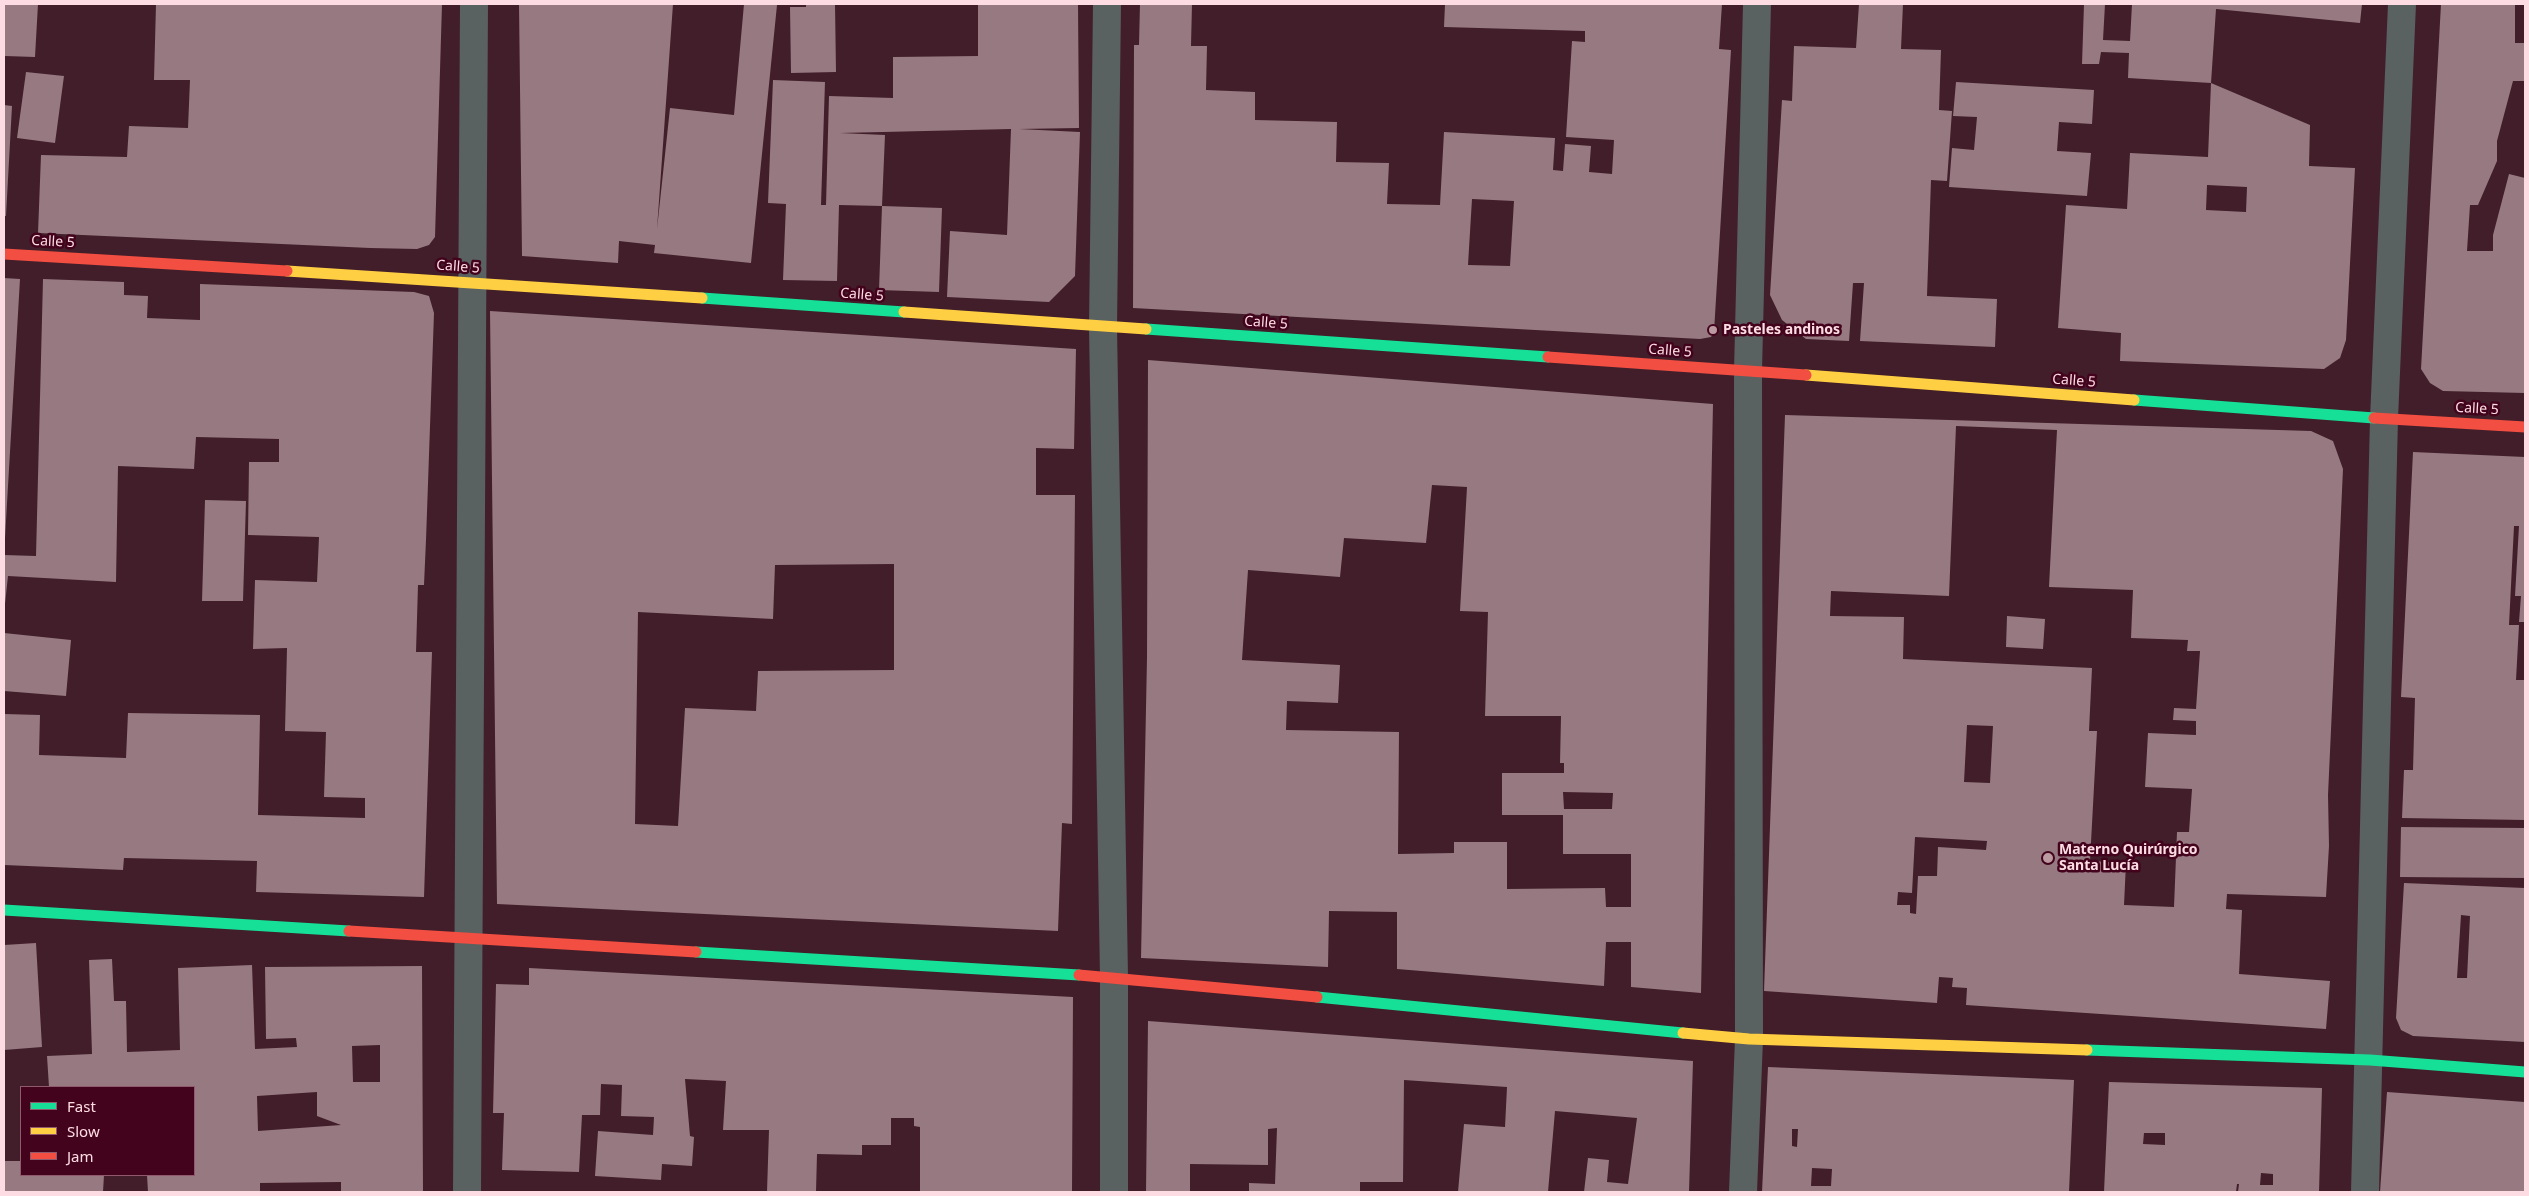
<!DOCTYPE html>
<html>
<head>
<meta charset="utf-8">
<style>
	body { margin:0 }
	#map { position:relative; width:2529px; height:1196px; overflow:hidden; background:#411e2a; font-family:"Noto Sans",sans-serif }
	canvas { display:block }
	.frame { position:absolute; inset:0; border:5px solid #fedce3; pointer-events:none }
	.legend { position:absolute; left:20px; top:1086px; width:175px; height:90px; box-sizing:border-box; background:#43031c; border:1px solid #8e5a6c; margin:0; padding:6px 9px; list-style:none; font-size:15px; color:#fedce3 }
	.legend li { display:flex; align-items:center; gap:10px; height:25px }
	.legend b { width:25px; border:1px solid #8e5a6c }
</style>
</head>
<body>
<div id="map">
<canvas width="2529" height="1196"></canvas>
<div class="frame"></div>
<ul class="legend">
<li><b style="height:6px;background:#16e098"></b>Fast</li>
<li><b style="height:6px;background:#ffcf43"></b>Slow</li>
<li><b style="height:6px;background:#f24e42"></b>Jam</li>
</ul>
</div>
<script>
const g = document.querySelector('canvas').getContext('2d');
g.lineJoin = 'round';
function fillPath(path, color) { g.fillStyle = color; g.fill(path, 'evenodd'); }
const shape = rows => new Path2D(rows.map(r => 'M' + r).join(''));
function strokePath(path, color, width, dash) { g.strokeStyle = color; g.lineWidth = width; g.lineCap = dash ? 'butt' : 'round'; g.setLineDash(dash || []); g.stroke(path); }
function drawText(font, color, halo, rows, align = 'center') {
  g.font = font + ' "Noto Sans",sans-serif'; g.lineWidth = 5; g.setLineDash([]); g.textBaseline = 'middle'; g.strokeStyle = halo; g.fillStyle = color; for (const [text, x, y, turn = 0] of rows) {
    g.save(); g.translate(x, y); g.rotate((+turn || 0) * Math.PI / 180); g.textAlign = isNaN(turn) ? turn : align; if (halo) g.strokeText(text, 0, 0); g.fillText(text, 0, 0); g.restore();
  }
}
const building = shape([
	[4,4,38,4,35,57,5,56],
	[156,4,442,4,435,237,429,245,417,249,370,248,38,233,41,155,127,157,129,126,188,128,190,80,154,80],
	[519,4,673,4,657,229,670,108,734,115,744,4,777,5,751,263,654,253,655,245,619,241,618,263,522,256],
	[806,4,835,4,836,72,791,73,790,7,806,7],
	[978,4,1078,4,1079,128,1019,129,1080,132,1075,276,1049,302,947,297,950,231,1007,235,1011,129,840,133,885,135,882,206,942,208,939,292,879,290,882,206,839,205,837,281,783,280,786,204,768,203,773,80,825,82,821,205,826,205,829,96,893,98,893,57,978,56],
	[1140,4,1192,4,1191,46,1207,46,1206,90,1255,92,1255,120,1337,122,1336,162,1389,163,1387,204,1440,205,1444,132,1555,138,1553,170,1563,171,1565,144,1591,146,1589,172,1612,174,1614,140,1566,137,1572,41,1585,42,1585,31,1444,27,1445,4,1722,4,1719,49,1731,50,1714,332,1711,337,1700,339,1133,308,1134,45,1139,45],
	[1472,199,1514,201,1510,266,1468,265],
	[1859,4,1903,4,1901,49,1941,50,1939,110,1952,111,1947,181,1931,180,1927,296,1997,299,1995,347,1860,341,1864,283,1853,283,1849,341,1806,339,1782,320,1770,295,1782,100,1792,101,1794,46,1856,48],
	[2084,4,2105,4,2103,40,2130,41,2132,4,2362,4,2360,23,2216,9,2211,83,2128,78,2129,53,2101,52,2099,64,2082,64],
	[2441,4,2515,4,2515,43,2525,43,2525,81,2513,81,2497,141,2497,161,2478,205,2470,205,2467,251,2493,251,2493,235,2509,174,2525,178,2525,393,2443,391,2430,383,2421,369],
	[26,72,64,76,55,143,17,138],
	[1956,82,2094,90,2092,124,2059,122,2057,151,2091,153,2087,196,1949,187,1952,148,1974,150,1977,117,1953,116],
	[2211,83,2310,125,2309,166,2355,168,2346,340,2340,358,2324,369,2120,361,2121,333,2058,328,2066,205,2127,209,2130,153,2208,157],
	[2207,185,2247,187,2246,212,2206,210],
	[4,105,12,106,6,216,4,216],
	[4,278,20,279,5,538,4,538],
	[43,279,124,282,124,295,148,296,147,318,200,320,200,284,414,292,429,296,434,313,426,540,424,585,418,585,416,652,432,652,424,897,256,892,257,861,124,858,123,870,4,865,4,714,40,715,39,755,126,758,128,713,260,715,258,815,365,818,365,798,324,797,326,732,285,731,287,648,253,649,255,580,317,582,319,537,248,535,249,462,279,462,279,439,196,437,194,469,118,466,116,582,8,576,4,613,4,555,36,556],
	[490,311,1076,349,1074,449,1036,448,1036,495,1075,495,1072,824,1062,823,1058,931,497,904],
	[894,564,894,670,758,671,756,711,685,708,678,826,635,824,638,612,773,619,775,565],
	[1148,360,1713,404,1701,993,1631,987,1631,942,1606,942,1604,986,1397,969,1397,912,1329,911,1328,967,1141,958,1147,658],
	[1432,485,1467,487,1460,611,1488,612,1485,716,1561,716,1560,763,1564,763,1564,773,1502,773,1502,815,1563,815,1563,854,1631,854,1631,907,1606,907,1605,888,1507,889,1507,842,1454,842,1454,853,1398,854,1399,732,1286,730,1287,701,1338,703,1340,665,1242,660,1248,570,1340,577,1344,538,1426,543],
	[1563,792,1613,793,1612,809,1564,809],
	[1785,415,2311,431,2333,441,2343,469,2328,795,2329,846,2326,897,2227,894,2226,909,2242,910,2239,974,2330,981,2326,1029,1966,1005,1967,988,1952,987,1953,978,1939,977,1937,1003,1764,991],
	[1956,426,2057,430,2049,587,2133,590,2131,638,2188,640,2187,651,2200,651,2196,709,2174,708,2173,720,2196,721,2196,735,2148,733,2145,787,2192,789,2189,832,2177,832,2174,907,2124,905,2126,863,2090,861,2097,731,2089,731,2092,668,1903,659,1904,617,1830,616,1831,591,1949,596],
	[1967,725,1993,726,1990,783,1964,782],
	[1915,837,1987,841,1986,850,1938,847,1937,876,1918,876,1916,914,1910,913,1910,905,1897,905,1898,892,1912,893],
	[2413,452,2525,457,2525,622,2519,622,2521,596,2515,596,2519,526,2514,526,2509,625,2519,625,2516,680,2525,680,2525,820,2402,818,2404,770,2413,770,2415,698,2401,697],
	[205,500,246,501,243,601,202,601],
	[2007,616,2045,619,2043,649,2006,647],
	[4,633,71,640,66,696,4,691],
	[2401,827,2525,828,2525,878,2400,877],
	[2404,883,2525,888,2525,1042,2413,1036,2401,1030,2396,1018],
	[2461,915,2470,916,2467,978,2457,978],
	[36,943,42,1047,4,1050,4,945],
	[112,959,114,1001,126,1001,127,1052,180,1050,178,968,252,965,255,1049,297,1047,296,1038,266,1039,265,967,422,966,423,1192,341,1192,341,1182,260,1183,260,1192,148,1192,147,1175,194,1175,194,1087,49,1087,47,1056,92,1054,89,960],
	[380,1045,380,1082,353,1082,352,1046],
	[317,1092,317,1116,341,1125,258,1131,257,1096],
	[529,968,1073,997,1072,1192,920,1192,920,1127,914,1126,914,1118,891,1118,891,1145,862,1145,862,1155,817,1154,816,1192,767,1192,769,1130,723,1130,726,1081,685,1079,690,1136,694,1137,692,1166,662,1164,661,1180,595,1176,598,1131,653,1135,654,1117,621,1116,622,1085,601,1084,600,1115,582,1115,579,1172,502,1170,504,1113,493,1113,496,984,529,985],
	[1148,1021,1693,1061,1689,1192,1584,1192,1588,1158,1609,1160,1607,1182,1628,1184,1637,1118,1555,1111,1548,1192,1458,1192,1464,1124,1505,1127,1507,1087,1404,1080,1403,1182,1360,1182,1360,1192,1249,1192,1249,1183,1275,1184,1277,1128,1268,1129,1268,1165,1190,1164,1190,1192,1146,1192],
	[1768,1067,2074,1080,2069,1192,1762,1192],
	[1792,1129,1798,1129,1797,1147,1792,1146],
	[1812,1168,1832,1169,1831,1186,1811,1186],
	[2109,1082,2322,1088,2319,1192,2238,1192,2239,1184,2237,1184,2236,1192,2104,1192],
	[2144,1133,2165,1133,2165,1145,2143,1144],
	[2261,1173,2273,1174,2273,1185,2260,1185],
	[2387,1092,2525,1102,2525,1192,2380,1192],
	[4,1161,21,1161,21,1175,104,1175,103,1192,4,1192]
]);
const street = shape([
	[1107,4,1103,327,1114,977,1114,1192],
	[467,1192,474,4],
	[1743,1192,1749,1039,1748,371,1757,4],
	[2365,1192,2384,419,2402,4]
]);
const fast = shape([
	[702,298,904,312],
	[1146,329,1548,357],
	[2134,400,2374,418],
	[4,910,349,931],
	[696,952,1079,975],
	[1317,997,1683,1033],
	[2087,1050,2370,1060,2525,1072]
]);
const slow = shape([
	[287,271,702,298],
	[904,312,1146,329],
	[1806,375,2134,400],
	[1683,1033,1749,1039,2087,1050]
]);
const jam = shape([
	[4,254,287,271],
	[1548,357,1806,375],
	[2374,418,2525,427],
	[349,931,696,952],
	[1079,975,1317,997]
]);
const markers = [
	[1713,330,5,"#bc9aa2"],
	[2048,858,6,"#bc9aa2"]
];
const streetNames = [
	["Calle 5",53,242,3],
	["Calle 5",458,267,4],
	["Calle 5",862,295,4],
	["Calle 5",1266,323,4],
	["Calle 5",1670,351,4],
	["Calle 5",2074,381,4],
	["Calle 5",2477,409,3]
];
const poiNames = [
	["Pasteles andinos",1723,330],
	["Materno Quirúrgico",2059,850],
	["Santa Lucía",2059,866]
];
fillPath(building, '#977981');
strokePath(street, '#5a6161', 28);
strokePath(fast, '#16e098', 11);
strokePath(slow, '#ffcf43', 11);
strokePath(jam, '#f24e42', 11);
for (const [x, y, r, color] of markers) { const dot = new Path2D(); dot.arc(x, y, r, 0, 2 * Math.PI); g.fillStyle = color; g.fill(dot); strokePath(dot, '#43031c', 2); }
drawText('14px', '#fedce3', '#43031c', streetNames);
drawText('bold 14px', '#fedce3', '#43031c', poiNames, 'left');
</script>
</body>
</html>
